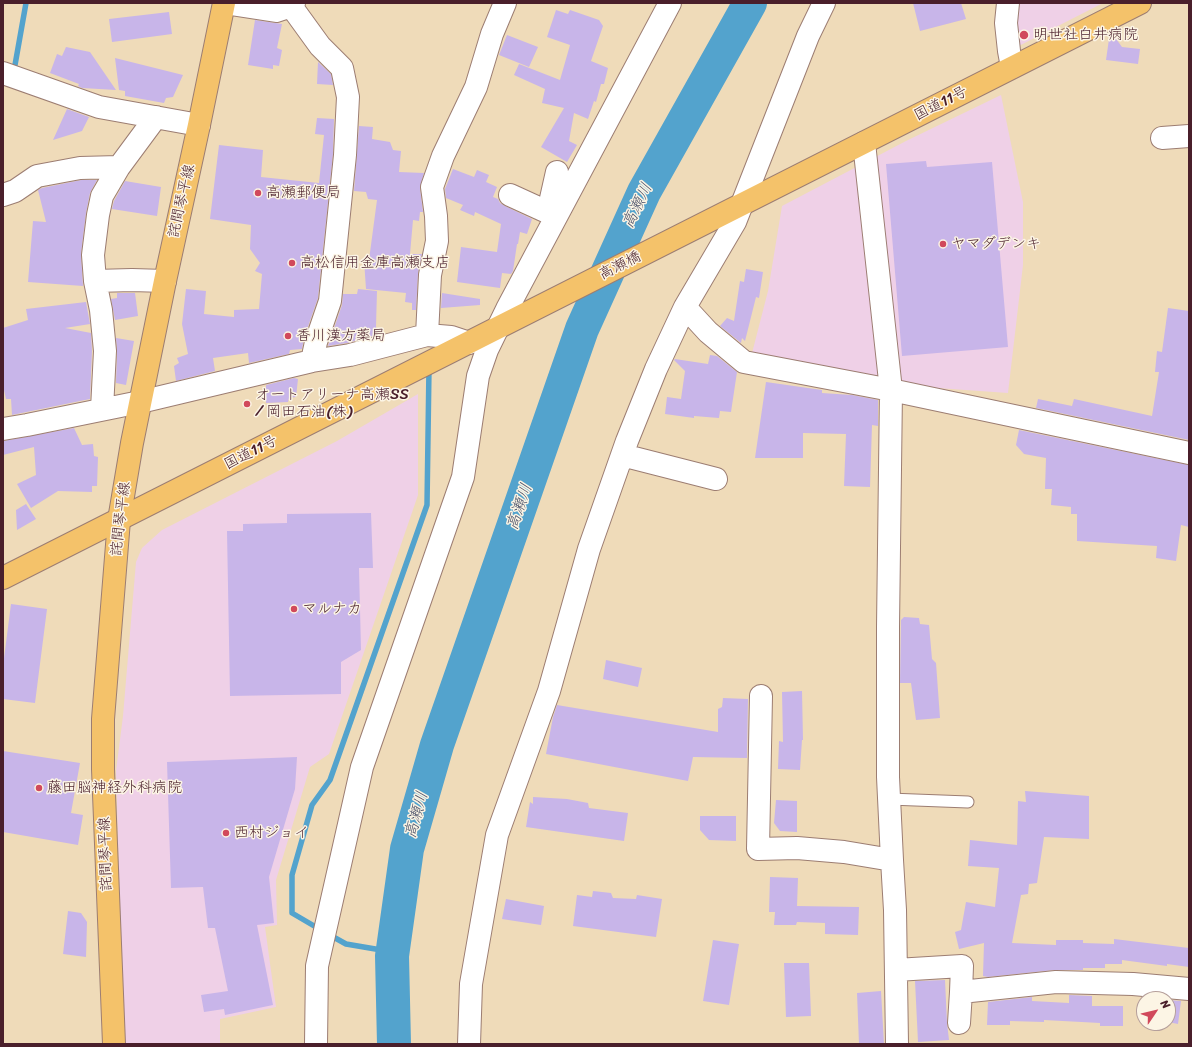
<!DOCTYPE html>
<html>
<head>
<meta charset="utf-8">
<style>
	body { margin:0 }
	#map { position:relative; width:1192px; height:1047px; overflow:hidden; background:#efdbb9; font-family:Sriracha,sans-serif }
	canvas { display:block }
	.frame { position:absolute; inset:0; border:4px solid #4a1f2b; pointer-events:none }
	.north { position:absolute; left:1136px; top:991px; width:40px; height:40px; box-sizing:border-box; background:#fcf5e5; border:1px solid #b59f9b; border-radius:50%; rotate:55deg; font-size:11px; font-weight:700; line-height:16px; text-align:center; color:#4a1f2b }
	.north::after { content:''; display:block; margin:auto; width:14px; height:18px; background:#d1495b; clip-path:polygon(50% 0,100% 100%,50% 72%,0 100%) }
</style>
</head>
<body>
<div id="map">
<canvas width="1192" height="1047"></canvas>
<div class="frame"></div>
<div class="north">N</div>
</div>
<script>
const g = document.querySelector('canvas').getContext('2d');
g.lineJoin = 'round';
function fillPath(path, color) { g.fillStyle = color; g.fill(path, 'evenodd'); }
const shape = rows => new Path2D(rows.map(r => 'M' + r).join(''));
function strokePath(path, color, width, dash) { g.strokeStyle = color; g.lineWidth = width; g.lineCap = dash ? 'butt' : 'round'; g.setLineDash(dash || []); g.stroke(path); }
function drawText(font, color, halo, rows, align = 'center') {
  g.font = font + ' Sriracha,"Klee One",sans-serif'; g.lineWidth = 3; g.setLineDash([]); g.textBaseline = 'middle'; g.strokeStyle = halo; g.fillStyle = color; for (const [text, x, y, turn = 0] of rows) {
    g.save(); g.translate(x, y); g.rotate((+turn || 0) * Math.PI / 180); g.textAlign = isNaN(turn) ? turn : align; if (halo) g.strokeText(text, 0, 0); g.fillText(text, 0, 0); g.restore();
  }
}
const built = shape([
	[1008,3,1103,3,1009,51],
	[1001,95,1023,202,1023,265,1008,393,880,384,751,357,768,291,782,206,906,141],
	[418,394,418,495,329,754,310,767,276,880,277,925,265,927,276,1007,220,1019,220,1044,124,1044,116,771,123,716,136,562,142,548,162,530,337,441]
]);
const stream = shape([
	[15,65,26,3],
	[321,930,292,913,292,875,312,805,330,780,427,505,429,368],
	[328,934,346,944,393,952]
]);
const river = shape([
	[394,1044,392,956,407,849,437,745,582,329,644,192,750,3]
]);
const building = shape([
	[913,3,961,3,966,19,920,31],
	[556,10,568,14,570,10,599,20,603,26,591,61,608,68,604,84,601,84,596,102,594,101,588,119,574,113,569,141,577,145,567,162,541,147,564,108,542,103,545,89,514,75,519,64,560,80,570,45,547,37],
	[169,12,172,34,112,42,109,19],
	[255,20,282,24,277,48,282,50,279,66,273,65,273,69,248,65],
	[1110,32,1111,32,1122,47,1140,49,1138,64,1106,60],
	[507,35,538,47,529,67,499,55],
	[66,47,90,52,116,90,82,88,78,86,79,84,50,73,57,54,62,56],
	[115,58,183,75,173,97,166,98,164,103,125,96,125,91,119,90],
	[318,62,331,74,333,85,317,84],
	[67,109,89,117,82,131,53,140],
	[317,118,334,119,333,154,318,298,304,338,302,349,290,350,289,354,249,363,248,353,213,358,215,371,176,381,174,366,179,363,177,358,188,354,182,324,186,289,206,291,204,314,234,317,234,310,259,309,262,274,255,271,260,263,250,249,251,225,210,219,219,145,263,150,261,177,319,183,324,135,315,134],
	[359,126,373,127,372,139,390,142,393,150,401,151,399,172,424,173,420,188,423,212,420,212,419,221,413,220,410,254,422,254,418,274,416,310,412,310,412,303,405,302,406,293,366,289,364,260,369,260,377,200,368,199,366,192,354,191],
	[926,161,927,167,992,162,1008,347,902,356,886,164],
	[453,169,474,177,477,170,489,175,486,182,497,187,493,197,498,199,500,203,505,206,532,219,527,234,520,232,518,244,517,244,513,271,511,274,502,273,500,288,457,282,461,247,497,252,501,224,475,212,474,216,460,210,463,205,446,198,445,189],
	[81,180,97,180,90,193,86,213,81,254,83,286,28,282,33,221,46,222,38,190,42,188],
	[125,181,161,187,157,216,112,209,114,201],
	[746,269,763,272,759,298,756,297,745,341,742,338,741,343,720,326,727,318,734,321,740,281,744,282],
	[358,289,377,291,376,326,377,335,347,343,328,346,342,305,343,294,357,294],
	[117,293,135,293,138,316,115,320,111,299,117,298],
	[442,293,480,299,480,305,441,308],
	[86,302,90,324,65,328,91,333,92,351,90,399,12,415,11,399,6,399,4,390,3,328,28,320,26,309],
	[1168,308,1189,311,1189,440,1036,408,1038,399,1072,406,1074,399,1152,416,1159,372,1155,372,1157,351,1162,352],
	[116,338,134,341,126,385,116,383,117,352],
	[710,355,717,356,737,372,731,412,720,411,719,418,694,416,694,418,665,414,667,397,681,399,685,371,674,360,675,359,708,364],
	[294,378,298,379,296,397,289,398,288,402,266,403,266,385],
	[766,382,822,390,822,393,852,395,878,400,878,426,872,425,870,487,844,486,846,434,803,433,803,458,755,458],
	[74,428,82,445,93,444,94,456,98,457,97,486,92,486,92,492,58,491,31,508,17,484,36,475,34,447,3,455,3,441],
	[1019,430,1189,465,1189,527,1181,525,1176,561,1156,558,1157,546,1077,541,1077,514,1071,514,1071,507,1051,505,1052,489,1045,489,1046,458,1024,454,1016,445],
	[26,504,36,519,17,530,16,510],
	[371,513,373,568,359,568,361,650,341,662,341,694,230,696,227,531,243,531,243,524,287,523,287,514],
	[11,604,47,609,35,703,3,699,3,666],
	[904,617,919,618,920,624,929,625,932,659,936,663,940,718,916,720,911,683,900,683,901,620],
	[606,660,642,668,638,687,603,679],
	[802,691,803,740,802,740,800,770,778,769,779,741,783,742,782,692],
	[723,698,748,699,747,758,693,757,688,781,546,754,553,717,557,705,718,732,718,709,722,707],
	[3,751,80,763,71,813,83,815,78,845,3,832],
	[297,757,295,789,269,877,274,923,257,925,273,1005,225,1015,224,1009,204,1012,201,995,228,991,215,928,208,928,203,887,171,888,167,762],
	[1025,791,1089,796,1089,839,1044,837,1037,883,1029,884,1028,894,1021,895,1012,943,1056,945,1056,940,1083,940,1083,943,1114,944,1114,939,1189,948,1189,967,1167,964,1167,966,1122,960,1122,964,1105,964,1105,968,1083,968,1083,970,1055,970,988,977,983,976,984,943,959,949,955,932,961,930,966,902,995,907,999,868,968,866,970,840,1017,845,1018,801,1026,802],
	[533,797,567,799,588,803,589,808,628,813,624,841,526,827,530,802,533,804],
	[776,800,797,801,797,832,780,831,774,823],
	[700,816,736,816,736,841,709,840,700,830],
	[770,877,798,878,797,906,859,907,858,935,825,934,825,923,797,922,796,925,774,925,775,912,769,912],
	[593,891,611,893,613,898,636,899,637,895,662,899,656,937,573,926,577,895,592,897],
	[506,899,544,906,541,925,502,919],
	[68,911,81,913,87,922,86,957,63,954],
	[713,940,739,944,729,1005,703,1001],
	[784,963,809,963,811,1016,786,1017],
	[945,980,947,1023,949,1040,918,1042,915,981],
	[881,991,884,1044,859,1044,857,993],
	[1069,995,1092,996,1092,1006,1123,1006,1123,1026,1100,1026,1100,1023,1044,1020,1044,1022,1010,1021,1010,1025,987,1025,988,1002,1032,997,1032,1001,1069,1003],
	[1168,1000,1181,1001,1178,1024,1168,1022]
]);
const lane = shape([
	[889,799,968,802]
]);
const street = shape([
	[224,3,276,11,291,6,294,3],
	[1008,3,1006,23,1009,51,1012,67],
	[291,6,320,46,342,68,348,97,345,155,330,301,316,342,312,361],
	[3,73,99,107,199,125],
	[1162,138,1189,136],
	[864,143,891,390,888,627,888,777,892,860,895,910,897,1044],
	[3,195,15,191,37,176,80,168,119,167],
	[510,195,556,216],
	[548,212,557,172],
	[95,281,93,255,98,215,102,196,119,167,156,117],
	[685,307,708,332,744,362,891,390,1189,453],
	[427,335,430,275,437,241,436,216,432,187,443,156,476,87,492,34,505,3],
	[102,409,105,351,101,310,95,281,132,280,165,281],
	[3,429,27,425,140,402,312,361,350,355,427,335,451,337,469,343],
	[622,455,716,479],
	[761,696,758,849,797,848,844,852,892,860],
	[896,970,962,966,961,992,1056,982,1133,984,1189,989],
	[959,1023,961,992],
	[316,1044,317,966,362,767,463,477,478,376,487,350,507,309,670,3],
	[469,1044,471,984,497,835,549,691,589,549,627,441,656,369,685,307,735,222,808,36,824,3]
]);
const primary = shape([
	[114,1044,103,769,103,719,119,520,132,443,165,281,199,125,224,3]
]);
const highway = shape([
	[3,578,1140,3]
]);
const markers = [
	[1024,35,5,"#d1495b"],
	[258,193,4,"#d1495b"],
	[943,244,4,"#d1495b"],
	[292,263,4,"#d1495b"],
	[288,336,4,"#d1495b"],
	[247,404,4,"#d1495b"],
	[294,609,4,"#d1495b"],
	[39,788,4,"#d1495b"],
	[226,833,4,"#d1495b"]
];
const poiNames = [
	["明世社白井病院",1033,35],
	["高瀬郵便局",266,193],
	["ヤマダデンキ",951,244],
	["高松信用金庫高瀬支店",300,263],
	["香川漢方薬局",296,336],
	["オートアリーナ高瀬SS",255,395],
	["/ 岡田石油(株)",255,412],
	["マルナカ",302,609],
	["藤田脳神経外科病院",47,788],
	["西村ジョイ",234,833]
];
const streetNames = [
	["国道11号",941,104,-27],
	["詫間琴平線",182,201,-77],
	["高瀬橋",620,266,-27],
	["国道11号",251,453,-27],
	["詫間琴平線",121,519,-83],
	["詫間琴平線",106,854,-92]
];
const waterNames = [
	["高瀬川",638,206,-64],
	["高瀬川",520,507,-71],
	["高瀬川",417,815,-74]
];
fillPath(built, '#efd0e7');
strokePath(stream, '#53a3cd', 5.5);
strokePath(river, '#53a3cd', 34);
fillPath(building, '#c8b5e9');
strokePath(lane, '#9c7d72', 13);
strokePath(street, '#9c7d72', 24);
strokePath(primary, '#9c7d72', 24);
strokePath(highway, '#9c7d72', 24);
strokePath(lane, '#fff', 11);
strokePath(street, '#fff', 22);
strokePath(primary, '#f4c26a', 22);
strokePath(highway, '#f4c26a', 22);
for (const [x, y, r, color] of markers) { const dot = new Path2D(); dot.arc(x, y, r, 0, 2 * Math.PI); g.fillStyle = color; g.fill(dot); strokePath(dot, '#fcf5e5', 1.5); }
drawText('15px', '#4a1f2b', '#fcf5e5', poiNames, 'left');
drawText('15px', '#4a1f2b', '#fcf5e5', streetNames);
drawText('italic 16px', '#4e546c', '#fcf5e5', waterNames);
</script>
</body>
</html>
